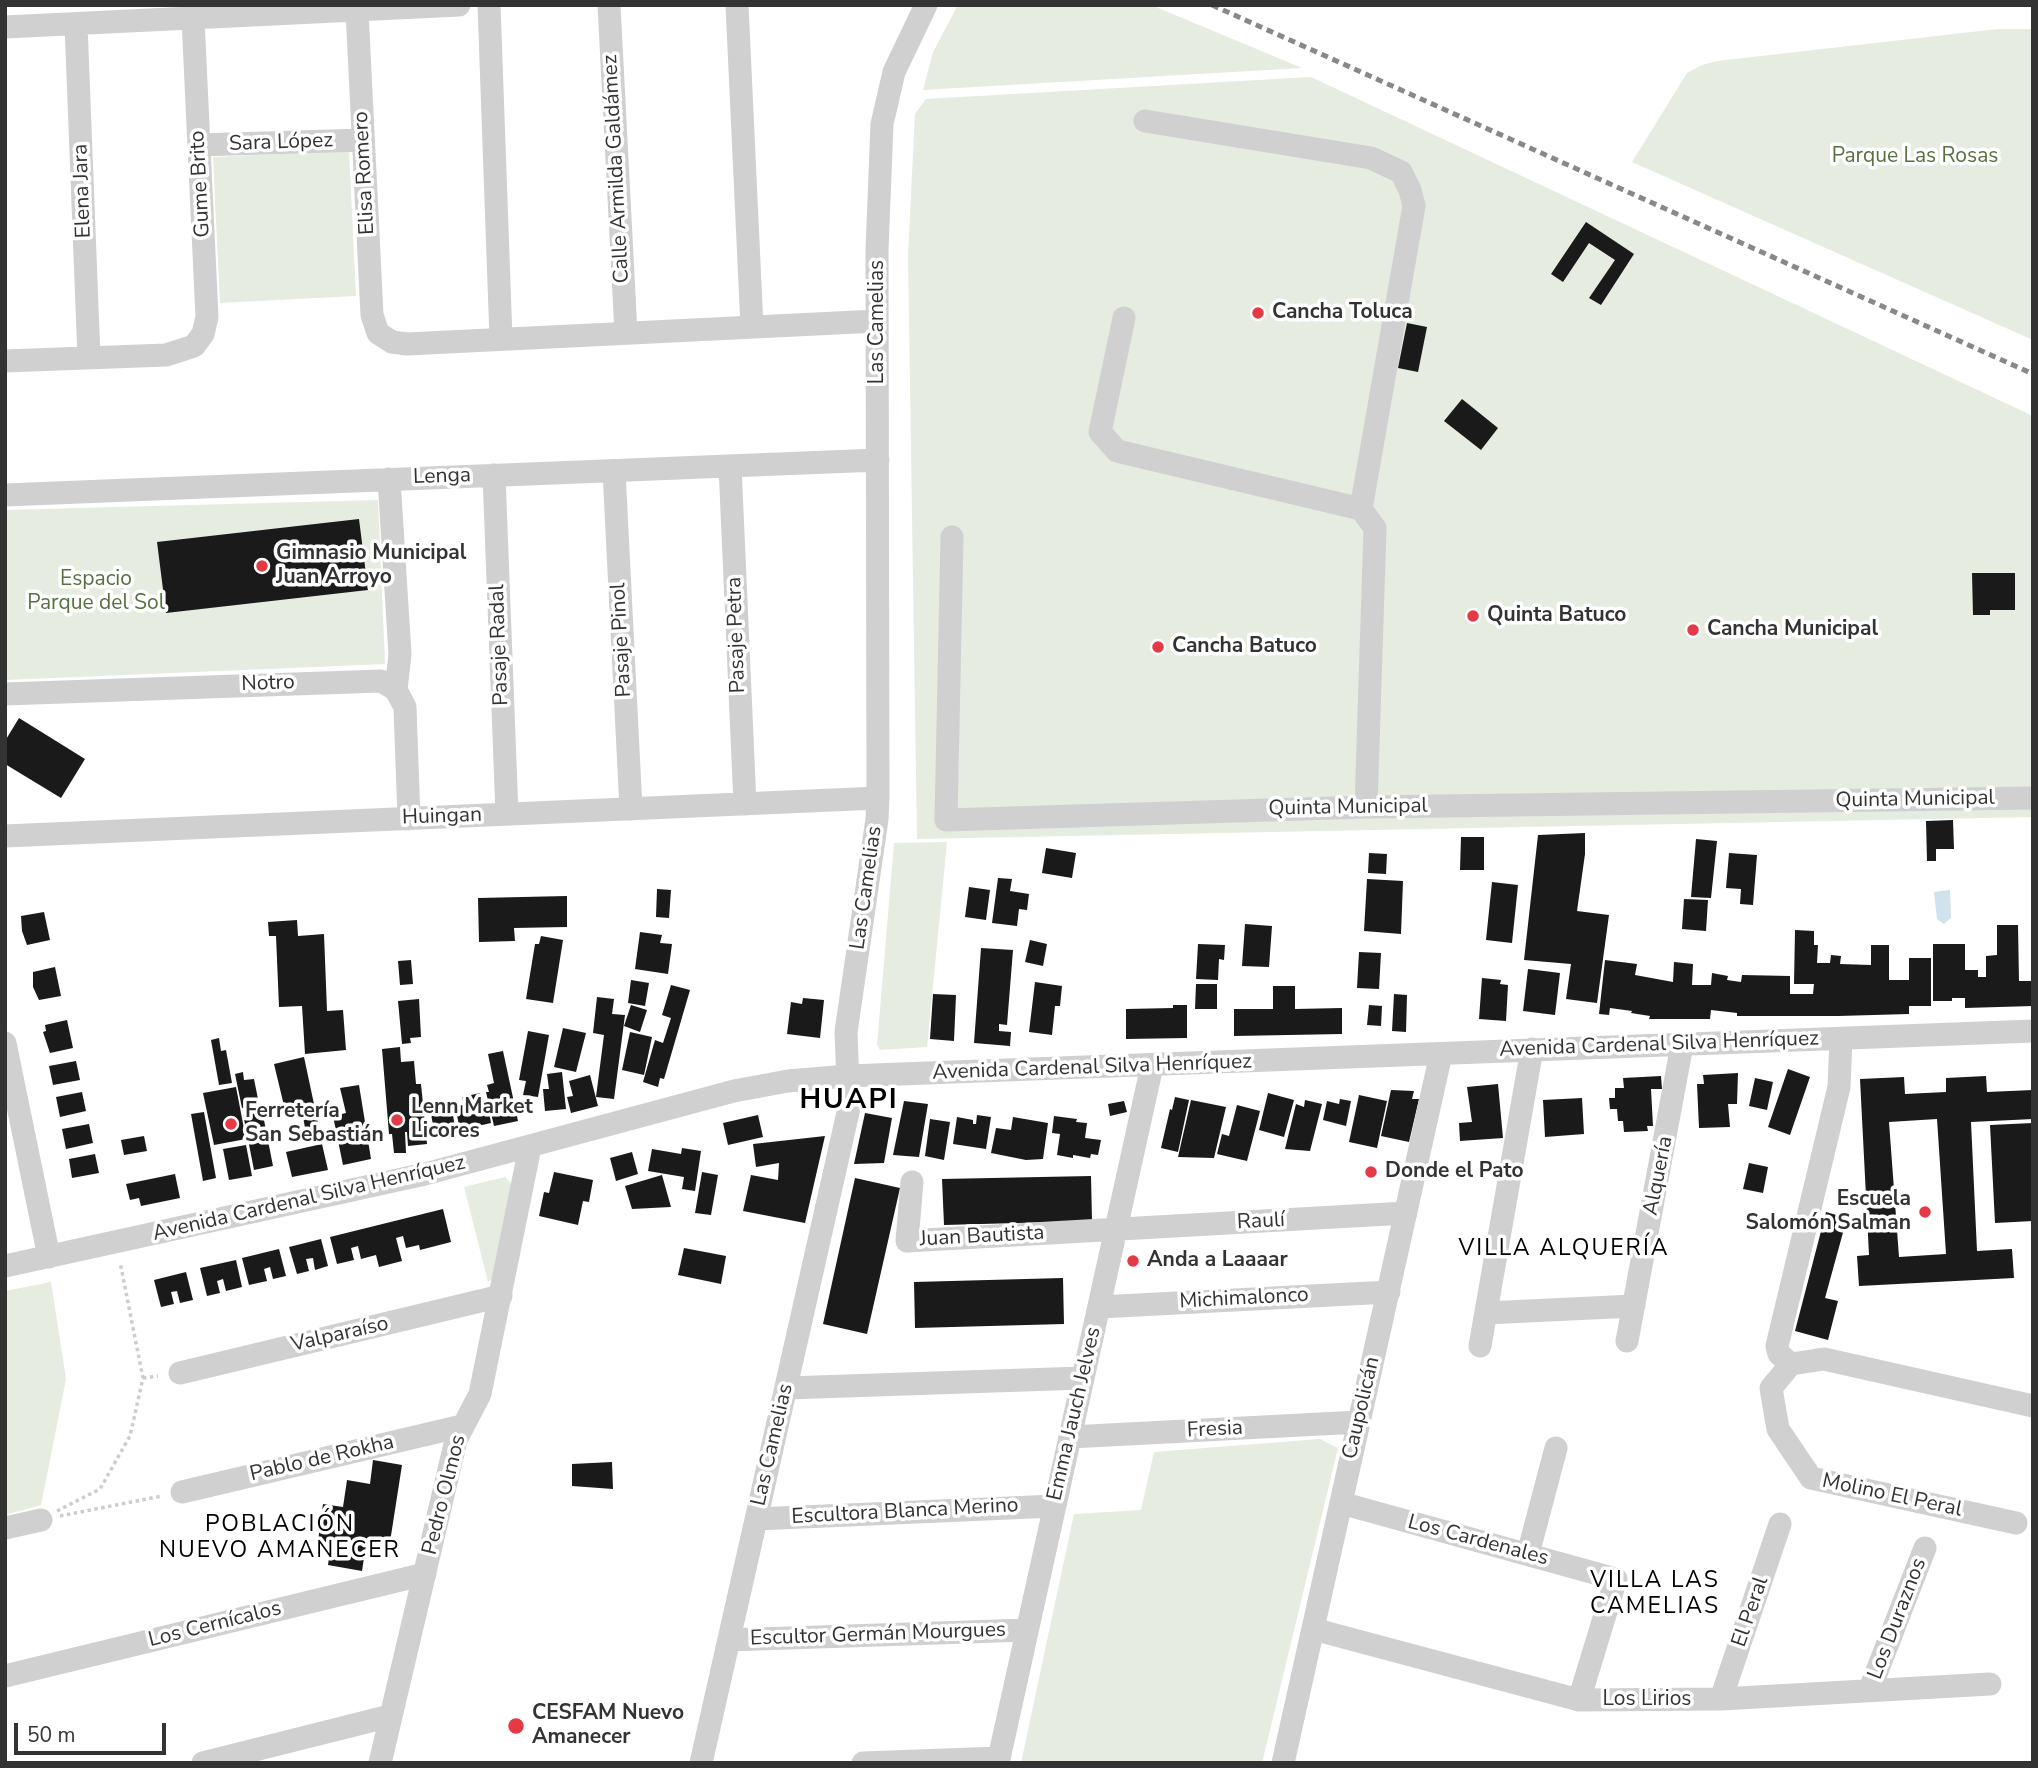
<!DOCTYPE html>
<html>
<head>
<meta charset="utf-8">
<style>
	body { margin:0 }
	#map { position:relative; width:2038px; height:1768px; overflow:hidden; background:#fff; font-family:"Nunito Sans",sans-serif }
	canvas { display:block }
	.frame { position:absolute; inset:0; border:7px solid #333; pointer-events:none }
	.scale { position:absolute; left:14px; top:1723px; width:152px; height:32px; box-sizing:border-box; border:4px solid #333; border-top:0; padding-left:9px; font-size:21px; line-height:24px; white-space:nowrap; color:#333; -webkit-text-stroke:5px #fff; paint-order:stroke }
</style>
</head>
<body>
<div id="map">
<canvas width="2038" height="1768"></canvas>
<div class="frame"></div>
<div class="scale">50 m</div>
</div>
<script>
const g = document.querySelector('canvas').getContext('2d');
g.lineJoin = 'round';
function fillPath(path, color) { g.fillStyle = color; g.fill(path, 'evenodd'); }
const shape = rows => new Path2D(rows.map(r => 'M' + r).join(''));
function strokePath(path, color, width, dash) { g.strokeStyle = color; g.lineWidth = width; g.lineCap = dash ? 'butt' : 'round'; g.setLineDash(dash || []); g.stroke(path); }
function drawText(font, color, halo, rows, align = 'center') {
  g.font = font + ' "Nunito Sans",sans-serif'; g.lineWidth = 7; g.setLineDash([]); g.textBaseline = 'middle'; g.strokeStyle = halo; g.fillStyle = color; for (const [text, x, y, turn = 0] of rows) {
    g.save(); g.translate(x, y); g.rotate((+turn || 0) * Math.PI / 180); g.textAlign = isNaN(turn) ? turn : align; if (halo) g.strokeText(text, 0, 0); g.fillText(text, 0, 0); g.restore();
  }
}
const green = shape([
	[958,5,1151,5,1302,68,923,90,933,52],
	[1998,29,2033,29,2033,340,1632,162,1687,73,1702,65,1717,61],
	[1311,77,2033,416,2033,817,917,839,908,255,915,114,926,99],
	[349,151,356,296,220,303,213,157],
	[378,500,385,664,5,680,5,510],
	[947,842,927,1047,880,1050,877,1045,894,843],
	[505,1177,512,1184,493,1279,488,1282,464,1187],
	[51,1282,66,1379,41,1505,5,1515,5,1291],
	[1320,1439,1338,1448,1262,1763,1021,1763,1074,1514,1141,1510,1154,1452]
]);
const water = shape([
	[1950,890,1951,918,1944,924,1937,919,1934,892]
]);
const building = shape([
	[1586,222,1634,254,1601,305,1589,298,1615,260,1589,243,1563,282,1551,274],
	[1407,323,1427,327,1418,372,1398,368],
	[1462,399,1498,428,1481,450,1444,421],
	[359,519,368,590,166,613,157,542],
	[1972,573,2015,573,2015,610,1990,610,1990,615,1973,615],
	[19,718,85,759,61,798,5,764,5,741],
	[1953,820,1954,849,1936,849,1936,861,1927,861,1926,821],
	[1585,833,1585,854,1577,911,1609,915,1597,1003,1566,999,1571,964,1524,960,1538,835],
	[1461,837,1484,837,1484,870,1460,870],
	[1696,839,1717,841,1711,898,1691,897],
	[1046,848,1076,853,1072,878,1042,873],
	[1369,853,1387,854,1386,874,1368,873],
	[1729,853,1757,855,1753,905,1740,904,1741,889,1726,888],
	[998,878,1012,879,1010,891,1029,894,1027,910,1019,909,1017,926,992,923],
	[1367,879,1403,881,1401,934,1364,931],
	[1492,882,1518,885,1512,943,1486,940],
	[969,887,990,890,986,920,965,917],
	[657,889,671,890,669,918,656,917],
	[567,896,567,927,514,928,515,941,479,942,478,898],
	[1684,899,1708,900,1706,931,1682,929],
	[44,912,50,940,27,945,22,931,21,916],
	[297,920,298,936,324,934,327,1011,343,1010,346,1050,305,1054,302,1006,279,1007,276,936,269,936,268,922],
	[1245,924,1272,926,1269,967,1242,966],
	[1997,925,2018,925,2019,981,2033,981,2033,1006,1965,1008,1965,998,1952,998,1952,1001,1933,1001,1933,944,1965,944,1965,970,1978,970,1978,977,1986,977,1986,956,1997,955],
	[1795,930,1814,931,1814,945,1818,945,1817,963,1830,963,1831,955,1841,956,1840,964,1871,965,1871,945,1889,945,1889,980,1909,980,1909,958,1931,958,1931,1006,1909,1006,1909,1014,1838,1016,1737,1016,1737,1013,1711,1010,1710,1019,1649,1019,1650,1016,1631,1013,1632,1011,1610,1008,1609,1015,1599,1014,1605,960,1637,964,1635,975,1673,982,1674,962,1693,964,1692,985,1711,985,1712,973,1728,976,1727,980,1741,982,1742,975,1790,976,1790,994,1813,994,1814,984,1794,984],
	[640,932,662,935,660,943,672,944,668,974,635,969],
	[541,936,563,940,553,1003,526,999,535,944,539,944],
	[1030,940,1047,944,1043,966,1025,962],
	[1198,944,1225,945,1224,960,1219,959,1218,980,1196,979],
	[981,948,1013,950,1007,1025,999,1024,999,1031,1011,1032,1010,1046,974,1043],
	[1359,952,1381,953,1379,989,1357,988],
	[411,960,413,984,400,985,398,961],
	[55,967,61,996,39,1000,33,987,33,972],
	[1528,969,1560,973,1555,1015,1523,1011],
	[1482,978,1501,980,1500,984,1508,985,1506,1021,1479,1019],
	[631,980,649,983,645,1006,628,1003],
	[1035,982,1062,986,1060,1006,1055,1006,1052,1035,1029,1032],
	[1196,984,1217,984,1217,1009,1195,1009],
	[671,985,690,990,664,1079,660,1078,658,1087,643,1082,655,1040,663,1043,671,1018,662,1015],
	[1273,986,1295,986,1295,1009,1342,1008,1342,1034,1234,1036,1234,1009,1273,1009],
	[933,994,956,995,954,1041,930,1039],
	[1394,994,1407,995,1406,1032,1392,1031],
	[597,997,614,999,612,1014,625,1015,614,1099,596,1097,604,1035,593,1033],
	[803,998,824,1000,820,1038,787,1034,791,1002,802,1004],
	[419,999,421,1037,410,1038,411,1043,402,1044,398,1001],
	[631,1005,647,1010,640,1032,624,1026],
	[1173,1005,1187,1005,1187,1038,1126,1039,1126,1009,1173,1008],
	[1369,1005,1382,1006,1381,1026,1367,1025],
	[67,1020,73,1048,50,1053,43,1032,46,1031,45,1025],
	[563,1028,586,1033,576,1072,554,1067],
	[528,1031,549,1035,538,1097,523,1095,526,1081,519,1080],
	[630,1032,652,1037,644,1075,622,1070],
	[219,1038,221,1051,226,1050,232,1083,219,1085,211,1040],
	[400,1047,401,1062,414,1061,416,1084,421,1084,427,1144,408,1146,407,1132,405,1132,406,1153,394,1153,392,1134,389,1134,382,1049],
	[503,1051,518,1121,494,1126,486,1092,489,1092,487,1085,494,1083,488,1054],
	[304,1057,321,1137,307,1140,302,1110,286,1114,274,1064],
	[76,1061,80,1080,53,1085,49,1066],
	[1788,1069,1810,1077,1790,1135,1768,1127],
	[243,1072,244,1080,254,1079,259,1104,242,1108,235,1074],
	[562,1072,566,1109,545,1111,543,1089,549,1089,547,1074],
	[1738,1073,1737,1104,1728,1104,1730,1127,1699,1128,1697,1084,1704,1084,1703,1075],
	[590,1075,598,1106,571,1113,567,1097,573,1096,569,1081],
	[1661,1076,1662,1089,1651,1089,1653,1126,1647,1126,1648,1131,1624,1132,1623,1121,1618,1121,1617,1109,1610,1109,1609,1098,1615,1098,1615,1088,1624,1088,1623,1078],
	[1986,1076,1987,1092,2033,1090,2033,1119,1971,1122,1977,1251,2012,1249,2014,1278,1859,1286,1857,1256,1869,1255,1860,1079,1904,1077,1905,1094,1946,1092,1946,1078],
	[1937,1119,1946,1254,1899,1257,1889,1122],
	[1755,1078,1773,1082,1767,1110,1749,1106],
	[1498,1084,1503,1138,1460,1141,1459,1123,1472,1122,1467,1087],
	[359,1085,371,1159,343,1165,333,1116,346,1113,340,1088],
	[236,1087,246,1139,214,1145,203,1093],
	[1391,1090,1414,1091,1412,1099,1419,1099,1409,1142,1381,1136],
	[82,1092,86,1111,60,1117,56,1097],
	[480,1093,482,1101,487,1100,491,1123,460,1130,455,1106,464,1105,462,1097],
	[1268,1093,1294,1100,1284,1137,1259,1130],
	[1359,1095,1387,1101,1377,1148,1349,1142],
	[1175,1097,1189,1100,1178,1152,1161,1148,1170,1109,1172,1110],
	[1582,1098,1584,1134,1545,1137,1543,1100],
	[450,1099,456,1132,435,1136,429,1103],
	[1340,1099,1351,1101,1346,1126,1323,1120,1327,1101,1339,1104],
	[1191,1100,1226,1107,1214,1158,1178,1157],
	[1305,1100,1322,1104,1310,1151,1285,1149,1296,1104,1304,1107],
	[904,1101,928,1104,919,1157,893,1155],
	[1124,1101,1127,1112,1110,1116,1108,1104],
	[1237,1105,1260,1111,1247,1161,1217,1154,1222,1134,1229,1136],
	[262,1110,273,1166,254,1170,243,1114],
	[204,1112,216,1178,203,1181,191,1114],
	[865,1113,892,1118,884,1163,854,1164],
	[758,1115,763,1137,728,1145,723,1123],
	[977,1115,991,1117,986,1149,953,1144,957,1117,973,1120,973,1124,976,1124],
	[1054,1116,1077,1119,1076,1122,1087,1123,1085,1138,1101,1140,1098,1155,1091,1154,1090,1158,1073,1155,1073,1158,1057,1155,1060,1134,1052,1133],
	[1013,1117,1048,1123,1043,1159,1026,1160,991,1153,996,1128,1011,1130],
	[930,1119,950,1122,944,1160,925,1156],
	[2033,1123,2033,1221,1995,1223,1990,1125],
	[89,1124,93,1143,66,1149,62,1129],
	[144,1136,147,1151,124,1155,121,1140],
	[825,1136,805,1223,743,1211,751,1175,778,1180,779,1163,756,1167,753,1144],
	[322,1144,328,1170,292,1177,286,1152],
	[246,1145,252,1176,229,1180,223,1149],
	[682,1148,701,1151,695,1191,682,1189,684,1177,648,1171,652,1149,681,1154],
	[632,1152,638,1174,616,1181,610,1158],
	[95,1154,99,1173,72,1178,69,1159],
	[1749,1163,1768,1167,1763,1193,1743,1189],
	[554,1172,593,1180,589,1202,583,1201,578,1225,539,1216,544,1192,549,1193],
	[702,1172,718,1175,711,1215,695,1213],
	[175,1174,180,1198,141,1206,139,1198,130,1200,126,1184],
	[662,1175,671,1207,632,1209,625,1186],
	[1091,1176,1092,1221,944,1225,942,1179],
	[855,1178,900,1188,867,1334,823,1324],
	[443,1209,451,1242,420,1250,419,1245,406,1248,403,1236,396,1238,402,1261,379,1267,376,1255,361,1259,358,1246,351,1248,354,1260,337,1264,330,1237],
	[1826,1212,1847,1218,1825,1298,1838,1301,1828,1340,1795,1331],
	[321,1239,328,1266,315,1270,313,1258,306,1259,309,1271,297,1274,289,1247],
	[684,1248,726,1256,721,1284,678,1275],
	[279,1249,286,1276,273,1279,270,1267,264,1269,267,1281,249,1285,242,1258],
	[236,1260,242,1287,226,1291,223,1279,217,1281,220,1293,207,1296,200,1268],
	[186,1272,193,1300,180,1303,177,1291,171,1292,174,1304,161,1307,154,1280],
	[1063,1278,1064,1324,915,1328,914,1282],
	[373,1460,402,1465,390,1542,367,1538,362,1571,328,1565,331,1543,318,1541,323,1504,343,1507,347,1480,370,1484],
	[612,1462,613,1489,572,1486,572,1464]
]);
const path = shape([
	[143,1378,158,1376],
	[57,1511,100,1489,130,1436,143,1378,120,1262],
	[60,1516,162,1496]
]);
const minor = shape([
	[489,5,501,339],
	[609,5,626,333],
	[737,5,752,327],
	[357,11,372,315,378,333,392,342,407,344,877,321],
	[76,24,89,358],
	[5,27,459,5],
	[1145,121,1371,158,1401,172,1410,190,1414,206,1361,509],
	[199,145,363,140],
	[1124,318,1100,432,1117,451,1361,509,1375,528,1366,807],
	[5,361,166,355,194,346,203,334,207,317,193,19],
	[730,466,745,804],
	[614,471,631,809],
	[494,475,507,814],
	[389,479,400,654,396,690],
	[5,495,878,460],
	[952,537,946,820,1366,807,2033,798],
	[5,694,381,681,396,690,405,707,409,819],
	[5,836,878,798],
	[5,1043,49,1257],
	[912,1182,907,1241,1406,1213],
	[5,1266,425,1174,734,1091,788,1081,848,1076,2033,1031],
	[1099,1307,1389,1292],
	[1486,1313,1634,1306],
	[1627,1341,1682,1045],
	[1480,1346,1532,1049],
	[1791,1364,1779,1354,1777,1346,1839,1087,1841,1039],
	[180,1373,501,1296],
	[787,1388,1083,1378],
	[1070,1437,1359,1422],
	[182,1492,462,1426],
	[1341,1503,1616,1579,1579,1700],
	[756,1519,1055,1506],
	[2016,1523,1811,1478,1778,1429,1771,1388,1791,1364,1824,1359,2033,1406],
	[5,1528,41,1520],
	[1528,1554,1556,1448],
	[1313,1629,1579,1700,1721,1699,1990,1684],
	[729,1640,1027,1630],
	[5,1676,425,1574],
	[1870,1689,1925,1548],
	[1721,1699,1780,1524],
	[203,1763,390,1716],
	[380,1763,456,1440,480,1394,530,1147],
	[701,1763,849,1108,846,1032,877,819,878,798,877,250,882,124,894,72,926,5],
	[863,1763,999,1758],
	[998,1763,1152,1066],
	[1283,1763,1441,1054]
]);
const rail = shape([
	[1212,5,2033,374]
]);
const markers = [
	[1258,313,7,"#e63946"],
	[262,566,7,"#e63946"],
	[1473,616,7,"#e63946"],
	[1693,630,7,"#e63946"],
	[1158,647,7,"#e63946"],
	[397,1120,7,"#e63946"],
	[231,1124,7,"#e63946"],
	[1371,1172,7,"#e63946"],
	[1925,1212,7,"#e63946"],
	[1133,1261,7,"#e63946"],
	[516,1726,9,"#e63946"]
];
const streetNames = [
	["Sara López",281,143,-2],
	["Calle Armilda Galdámez",617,169,-93],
	["Elisa Romero",365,173,-93],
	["Gume Brito",201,184,-93],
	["Elena Jara",83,191,-92],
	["Las Camelias",878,322,-90],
	["Lenga",442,477,-2],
	["Pasaje Petra",737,635,-92],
	["Pasaje Pinol",622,640,-93],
	["Pasaje Radal",500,645,-92],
	["Notro",268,684,-2],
	["Quinta Municipal",1915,800,-1],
	["Quinta Municipal",1348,808,-1],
	["Huingan",442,817,-2],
	["Las Camelias",867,888,-82],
	["Avenida Cardenal Silva Henríquez",1659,1045,-2],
	["Avenida Cardenal Silva Henríquez",1092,1068,-2],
	["Alquería",1659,1176,-79],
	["Avenida Cardenal Silva Henríquez",309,1199,-13],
	["Raulí",1261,1222,-3],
	["Juan Bautista",982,1237,-3],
	["Michimalonco",1244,1299,-3],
	["Valparaíso",340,1335,-13],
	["Caupolicán",1362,1408,-77],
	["Emma Jauch Jelves",1075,1414,-77],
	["Fresia",1215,1430,-3],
	["Las Camelias",773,1445,-77],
	["Pablo de Rokha",322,1459,-13],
	["Pedro Olmos",445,1495,-76],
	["Molino El Peral",1892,1496,12],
	["Escultora Blanca Merino",905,1512,-3],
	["Los Cardenales",1478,1541,15],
	["El Peral",1751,1612,-71],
	["Los Duraznos",1898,1619,-69],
	["Los Cernícalos",215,1625,-14],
	["Escultor Germán Mourgues",878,1635,-2],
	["Los Lirios",1647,1700]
];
const parkNames = [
	["Parque Las Rosas",1915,157],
	["Espacio",96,580],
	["Parque del Sol",96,604]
];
const poiNames = [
	["Cancha Toluca",1272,313],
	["Gimnasio Municipal",276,554],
	["Juan Arroyo",276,578],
	["Quinta Batuco",1487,616],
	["Cancha Municipal",1707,630],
	["Cancha Batuco",1172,647],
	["Lenn Market",411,1108],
	["Licores",411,1132],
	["Ferretería",245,1112],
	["San Sebastián",245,1136],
	["Donde el Pato",1385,1172],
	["Escuela",1911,1200,"right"],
	["Salomón Salman",1911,1224,"right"],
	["Anda a Laaaar",1147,1261],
	["CESFAM Nuevo",532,1714],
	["Amanecer",532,1738]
];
const neighbourhoodNames = [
	["VILLA ALQUERÍA",1564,1249],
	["POBLACIÓN",280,1525],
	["NUEVO AMANECER",280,1551],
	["VILLA LAS",1655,1581],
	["CAMELIAS",1655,1607]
];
const districtNames = [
	["HUAPI",849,1101]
];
fillPath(green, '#e6ecdf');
fillPath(water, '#cfe2ee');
fillPath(building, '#1a1a1a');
strokePath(path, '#cdcdcd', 3.5, [3.5, 3.5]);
strokePath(minor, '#d0d0d0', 23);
strokePath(rail, '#888', 5, [7, 5]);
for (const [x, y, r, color] of markers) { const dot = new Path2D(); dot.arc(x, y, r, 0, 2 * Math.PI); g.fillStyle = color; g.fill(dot); strokePath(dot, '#fff', 2.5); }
drawText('21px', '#333', '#fff', streetNames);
drawText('21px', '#56703f', '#fff', parkNames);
drawText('bold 21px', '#333', '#fff', poiNames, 'left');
g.letterSpacing = '2px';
drawText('23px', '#000', '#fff', neighbourhoodNames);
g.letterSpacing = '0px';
g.letterSpacing = '2px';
drawText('bold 28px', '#000', '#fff', districtNames);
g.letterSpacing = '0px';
</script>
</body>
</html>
